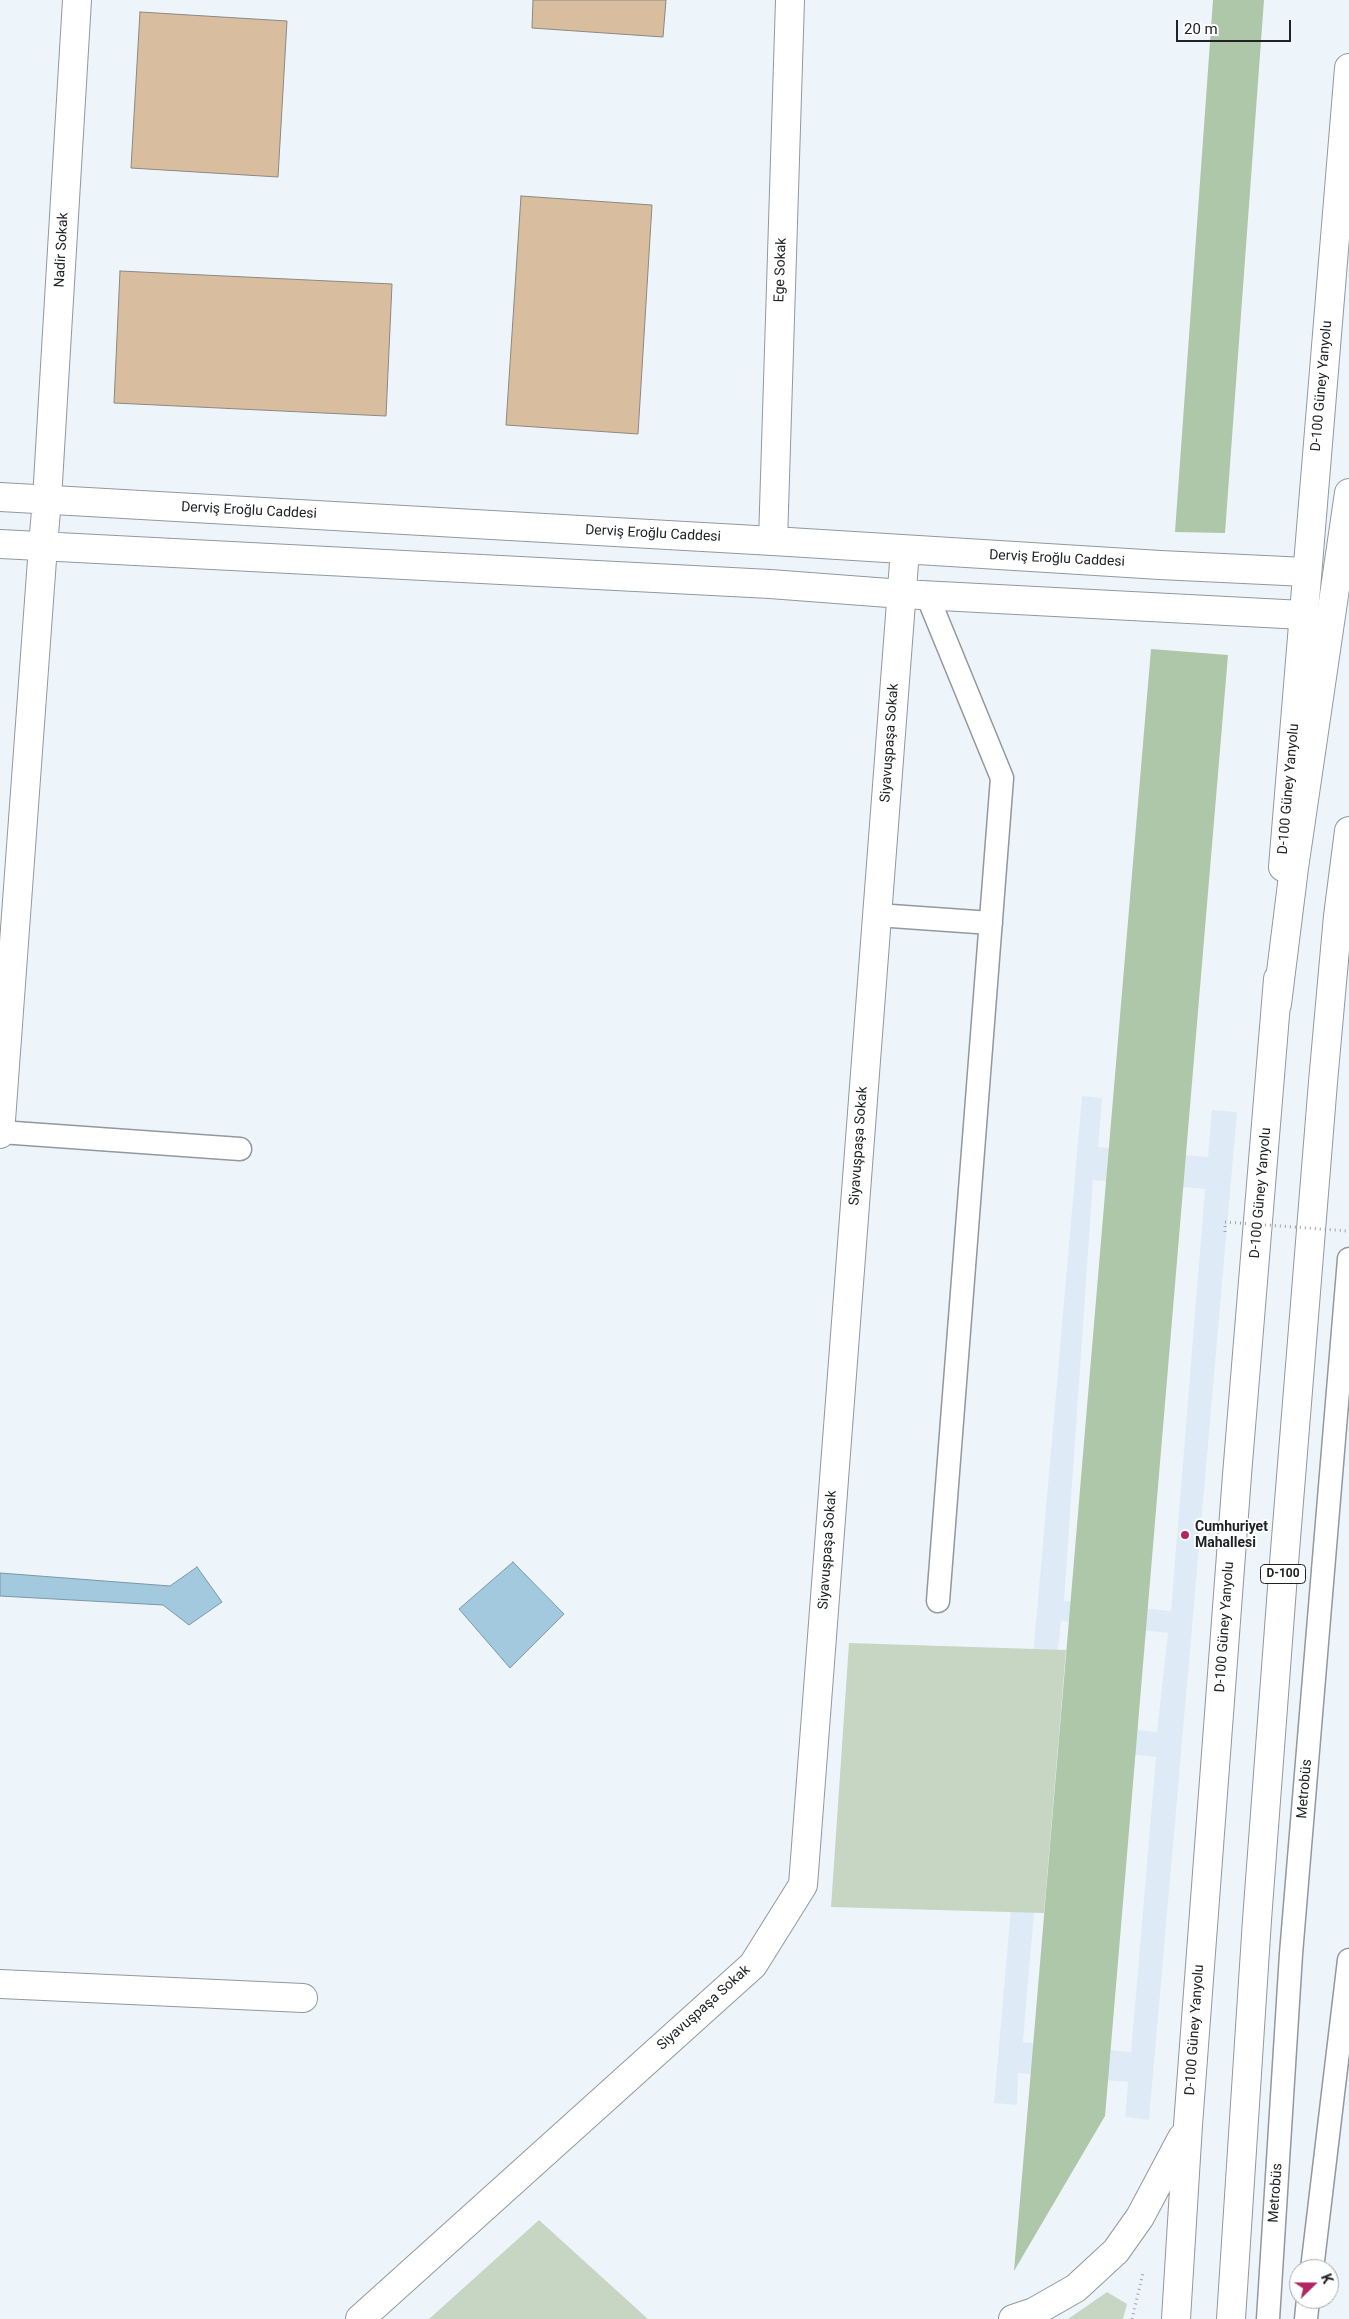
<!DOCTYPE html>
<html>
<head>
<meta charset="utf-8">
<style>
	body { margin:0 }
	#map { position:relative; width:1349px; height:2319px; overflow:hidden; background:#eef5fa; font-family:Roboto,sans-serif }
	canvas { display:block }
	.north { position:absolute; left:1289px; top:2259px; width:50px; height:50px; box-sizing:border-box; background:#fff; border:1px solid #a6a7a8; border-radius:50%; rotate:68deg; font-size:14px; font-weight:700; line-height:20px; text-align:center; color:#202325 }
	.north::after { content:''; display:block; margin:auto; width:18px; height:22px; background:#b22762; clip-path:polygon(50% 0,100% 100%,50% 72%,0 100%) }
	.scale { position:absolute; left:1176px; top:20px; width:115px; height:22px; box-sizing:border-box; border:2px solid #202325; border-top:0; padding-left:6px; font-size:15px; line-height:18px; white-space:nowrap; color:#202325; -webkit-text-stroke:4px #fff; paint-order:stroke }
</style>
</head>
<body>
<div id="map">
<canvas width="1349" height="2319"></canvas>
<div class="north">K</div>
<div class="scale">20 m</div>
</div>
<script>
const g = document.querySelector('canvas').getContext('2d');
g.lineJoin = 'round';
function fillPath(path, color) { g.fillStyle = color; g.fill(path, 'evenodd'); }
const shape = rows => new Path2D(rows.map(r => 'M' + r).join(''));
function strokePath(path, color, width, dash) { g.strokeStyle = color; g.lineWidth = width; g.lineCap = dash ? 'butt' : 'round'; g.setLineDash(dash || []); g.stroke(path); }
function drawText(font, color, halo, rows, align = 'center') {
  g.font = font + ' Roboto,sans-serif'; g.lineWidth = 4; g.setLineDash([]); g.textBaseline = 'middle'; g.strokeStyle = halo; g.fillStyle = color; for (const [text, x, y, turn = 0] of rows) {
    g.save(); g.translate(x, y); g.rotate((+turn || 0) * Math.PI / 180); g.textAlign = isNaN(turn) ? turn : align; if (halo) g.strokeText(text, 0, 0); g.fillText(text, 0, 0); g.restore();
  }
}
const built = shape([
	[1082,1096,1102,1098,1098,1147,1208,1157,1212,1110,1237,1112,1149,2120,1125,2117,1128,2082,1018,2073,1017,2105,994,2103],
	[1093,1180,1205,1189,1171,1611,1064,1601],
	[1061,1621,1168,1633,1157,1732,1050,1721],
	[1048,1746,1156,1757,1131,2052,1023,2042]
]);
const green = shape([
	[849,1643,1066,1650,1044,1913,831,1907],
	[539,2220,648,2319,429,2319],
	[1107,2292,1127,2304,1123,2319,1068,2319]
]);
const forest = shape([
	[1213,0,1264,0,1225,533,1175,532],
	[1151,649,1228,655,1105,2116,1014,2271]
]);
const water = shape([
	[513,1562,564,1614,510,1668,459,1609,513,1562],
	[197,1567,222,1602,189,1625,163,1605,0,1596,0,1573,170,1586,197,1567]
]);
const building = shape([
	[533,0,666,0,663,37,532,28,533,0],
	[140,12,287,21,278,177,131,168,140,12],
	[521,196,652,205,638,434,506,425,521,196],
	[120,271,392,284,386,416,114,403,120,271]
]);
const path = shape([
	[1132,2319,1143,2273]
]);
const lane = shape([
	[927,595,1002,778,938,1601],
	[877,915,991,923],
	[0,1132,240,1149],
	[1312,2269,1349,1960],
	[1268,2319,1291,1954,1349,1259],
	[1306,2319,1308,2299]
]);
const street = shape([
	[47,499,77,0],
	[773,541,790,0],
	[0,1134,43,546],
	[0,1984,303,1998]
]);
const secondary = shape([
	[0,497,773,541,1160,565,1306,572],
	[0,544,770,584,902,594,1303,615],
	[43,546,47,499],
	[360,2319,753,1965,803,1885,905,550]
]);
const primary = shape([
	[1283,867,1349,68],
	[1013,2319,1034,2312,1076,2288,1116,2251,1140,2217,1182,2138],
	[1176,2319,1188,2125,1237,1475,1278,979]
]);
const highway = shape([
	[1277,1004,1294,868,1349,493],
	[1231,2319,1257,1920,1282,1588,1323,1082,1338,916,1349,831]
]);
const pathBridge = shape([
	[1225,1232,1225,1222,1349,1231]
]);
const markers = [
	[1185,1535,5,"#b22762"]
];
const shields = [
	[1283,1574,45]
];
const shieldNames = [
	["D-100",1283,1574]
];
const streetNames = [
	["Nadir Sokak",62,250,-87],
	["Ege Sokak",781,270,-88],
	["D-100 Güney Yanyolu",1322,386,-85],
	["Derviş Eroğlu Caddesi",249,511,3],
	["Derviş Eroğlu Caddesi",653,534,3],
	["Derviş Eroğlu Caddesi",1057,559,3],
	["Siyavuşpaşa Sokak",890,743,-86],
	["D-100 Güney Yanyolu",1289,789,-85],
	["Siyavuşpaşa Sokak",859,1146,-86],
	["D-100 Güney Yanyolu",1261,1193,-85],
	["Siyavuşpaşa Sokak",828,1550,-86],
	["D-100 Güney Yanyolu",1225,1627,-86],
	["Metrobüs",1305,1789,-85],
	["Siyavuşpaşa Sokak",704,2008,-42],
	["D-100 Güney Yanyolu",1195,2030,-86],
	["Metrobüs",1276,2193,-86]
];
const poiNames = [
	["Cumhuriyet",1195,1527],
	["Mahallesi",1195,1543]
];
fillPath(built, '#deebf6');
fillPath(green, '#c6d6c3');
fillPath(forest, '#adc7a8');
fillPath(water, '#a2c9de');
strokePath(water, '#7b97a6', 1);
fillPath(building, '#d8be9f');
strokePath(building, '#8c8781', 1);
strokePath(lane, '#92989d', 25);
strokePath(street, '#92989d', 30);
strokePath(secondary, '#92989d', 30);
strokePath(primary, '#92989d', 30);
strokePath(highway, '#92989d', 30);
strokePath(path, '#9fa4a8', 3, [1, 4]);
strokePath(lane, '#fff', 22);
strokePath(street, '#fff', 28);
strokePath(secondary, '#fff', 28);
strokePath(primary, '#fff', 28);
strokePath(highway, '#fff', 28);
strokePath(pathBridge, '#9fa4a8', 3, [1, 4]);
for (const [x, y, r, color] of markers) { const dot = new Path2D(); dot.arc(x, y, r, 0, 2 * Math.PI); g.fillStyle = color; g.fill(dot); strokePath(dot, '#fff', 2); }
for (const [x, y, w] of shields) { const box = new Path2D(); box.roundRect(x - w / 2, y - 9.5, w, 19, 4); g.fillStyle = '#fff'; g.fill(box); strokePath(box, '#202325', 1); }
drawText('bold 12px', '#202325', null, shieldNames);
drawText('14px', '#202325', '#fff', streetNames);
drawText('bold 14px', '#202325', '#fff', poiNames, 'left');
</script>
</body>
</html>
